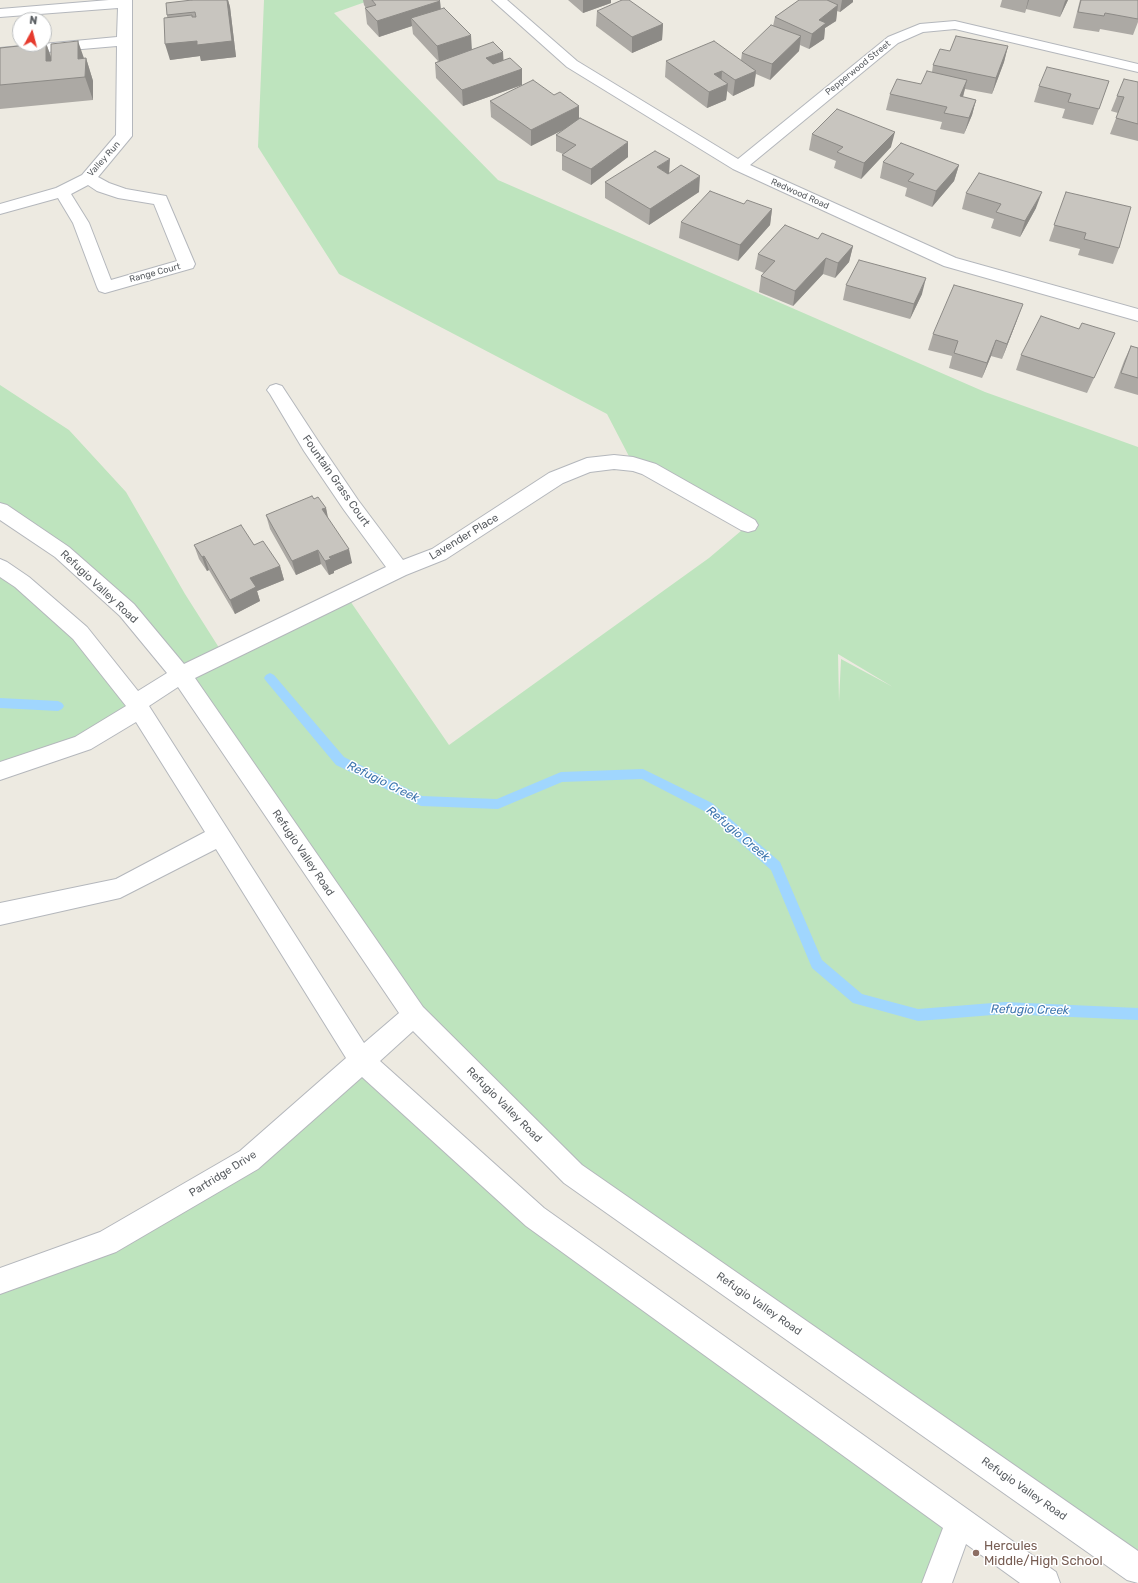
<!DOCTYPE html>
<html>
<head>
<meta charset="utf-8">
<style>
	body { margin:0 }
	#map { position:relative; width:1138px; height:1583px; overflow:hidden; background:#edeae1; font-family:Rubik,sans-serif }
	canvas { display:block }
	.north { position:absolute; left:12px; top:12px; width:40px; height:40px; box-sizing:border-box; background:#fff; border:1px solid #bdbfc0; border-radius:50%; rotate:7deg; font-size:11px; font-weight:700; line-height:16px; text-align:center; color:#5a5e62 }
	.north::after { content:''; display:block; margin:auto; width:14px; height:18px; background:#e63a2d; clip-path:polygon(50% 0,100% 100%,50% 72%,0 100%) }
</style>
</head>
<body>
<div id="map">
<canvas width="1138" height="1583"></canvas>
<div class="north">N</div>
</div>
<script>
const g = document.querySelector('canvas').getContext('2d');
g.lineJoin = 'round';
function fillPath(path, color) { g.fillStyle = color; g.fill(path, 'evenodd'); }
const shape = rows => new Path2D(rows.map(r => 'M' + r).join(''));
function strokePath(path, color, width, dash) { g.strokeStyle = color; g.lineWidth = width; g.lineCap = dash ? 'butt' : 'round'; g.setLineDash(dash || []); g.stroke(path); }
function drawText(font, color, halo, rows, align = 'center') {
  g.font = font + ' Rubik,sans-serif'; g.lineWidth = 3; g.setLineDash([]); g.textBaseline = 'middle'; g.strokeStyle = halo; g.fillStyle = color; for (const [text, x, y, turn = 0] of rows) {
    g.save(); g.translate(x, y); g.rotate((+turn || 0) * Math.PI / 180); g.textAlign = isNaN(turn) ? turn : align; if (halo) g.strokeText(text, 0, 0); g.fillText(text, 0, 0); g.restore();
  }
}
const green = shape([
	[264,0,371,0,334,13,498,180,985,392,1138,447,1138,1569,573,1174,414,1015,127,610,0,510,0,385,69,430,126,492,185,594,223,654,346,595,449,745,709,558,748,525,633,464,607,414,339,274,258,147],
	[838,654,893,687,841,659,839,702],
	[0,567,22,582,136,703,83,743,0,763],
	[362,1061,535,1217,960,1522,937,1583,0,1583,0,1281,249,1160]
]);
const stream = shape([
	[270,673,274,675,344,757,422,796,497,799,561,772,643,769,712,803,780,862,822,960,862,994,918,1009,1005,1002,1138,1008,1138,1020,1005,1014,918,1021,853,1003,812,968,771,870,704,811,642,779,562,782,498,809,421,806,336,765,266,681,264,678,266,675,270,673],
	[0,698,58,701,62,703,64,706,62,709,58,711,0,708,0,698]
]);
const minor = shape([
	[109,0,132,0,132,136,98,177,109,183,126,189,166,196,195,264,193,268,105,293,99,291,97,287,73,223,58,198,0,214,0,204,56,188,82,175,116,135,117,46,0,56,0,48,117,37,118,8,0,17,0,9,109,0],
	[88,185,97,191,118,198,154,204,177,261,111,280,89,223,71,194,88,185],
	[492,0,507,0,577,61,738,159,888,37,920,24,955,21,1138,64,1138,72,955,29,923,32,898,43,750,165,956,258,1138,309,1138,321,944,266,733,169,567,67,492,0],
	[276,384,282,386,318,441,358,500,403,560,432,549,549,473,587,458,614,455,633,457,656,464,755,520,758,525,755,530,748,532,741,530,642,474,633,471,614,469,590,472,563,483,446,559,406,575,195,678,423,1007,582,1165,1138,1551,1138,1583,1127,1580,564,1183,413,1031,380,1061,544,1208,1056,1572,1060,1583,1020,1583,966,1544,952,1583,922,1583,943,1528,526,1226,362,1077,258,1169,116,1252,0,1294,0,1268,100,1232,240,1151,346,1058,216,849,120,898,0,925,0,903,116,879,205,832,136,722,91,749,0,780,0,762,75,737,126,706,73,639,15,587,0,577,0,559,7,562,29,577,87,627,138,691,167,673,120,616,55,557,0,520,0,503,7,505,69,547,134,604,184,664,386,567,344,510,304,451,270,394,267,390,270,386,276,384],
	[178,687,399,1013,364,1043,149,706,178,687]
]);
const wall = shape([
	[192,0,228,0,230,7,236,57,201,61,200,56,170,60,167,15],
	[363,0,439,0,440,1,441,9,472,50,503,60,522,69,522,85,463,106,436,78,435,63,438,61,413,34,412,26,379,37,367,24,365,8,366,8,364,5],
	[568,0,611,0,611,3,583,13],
	[799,0,853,0,853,2,840,12,837,11,836,21,825,28,824,39,809,49,800,45,799,51,770,80,756,74,754,86,733,96,727,91,726,100,707,108,665,77,666,61,741,60,742,53,773,26,775,17],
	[1002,0,1068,0,1060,17,1026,9,1025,13,1000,7],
	[1080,0,1138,0,1138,22,1133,35,1100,29,1099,32,1073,28],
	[597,11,663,24,662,40,632,53,596,26],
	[46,43,51,57,86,58,93,81,93,100,0,109,0,48],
	[1008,46,1004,62,992,94,965,89,963,97,976,100,972,115,964,134,940,129,942,122,886,110,890,94,921,84,932,72,933,65,950,51],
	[1109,81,1093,125,1062,118,1065,109,1034,102,1039,86],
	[1138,82,1138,141,1110,134,1118,113,1111,111,1117,96],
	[554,95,579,106,579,119,628,157,591,185,562,170,562,155,563,154,556,151,556,135,564,129,531,146,491,117,490,101],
	[812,134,891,147,861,179,834,168,836,161,809,150],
	[883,162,959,165,954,181,932,207,905,196,907,188,880,178],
	[669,173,699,192,649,225,605,198,605,182],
	[1066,192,1119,248,1113,264,1078,255,1080,249,1049,241],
	[966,193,1036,208,1020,237,991,228,994,219,962,209],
	[744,204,772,209,770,225,738,261,679,238,681,222],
	[818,239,853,246,849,262,835,278,823,274,793,306,759,292,761,276,764,273,755,269,758,254],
	[846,285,922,294,910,319,843,300],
	[1017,320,1002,359,991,356,982,378,949,368,952,356,928,350,933,334],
	[1079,329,1115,333,1087,393,1016,370,1021,355],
	[1131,346,1138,348,1138,395,1114,388,1124,361],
	[314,499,326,508,327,517,352,563,334,571,334,573,329,575,321,564,296,575,270,529,266,515],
	[194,545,254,545,280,566,284,580,257,591,260,601,235,614,209,570,207,571,199,559]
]);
const shadedWall = shape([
	[227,0,228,0,230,7,236,57,201,61,200,56,170,60,165,44],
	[583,0,611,0,611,3,583,13],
	[842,0,853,0,853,2,840,12],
	[1028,0,1029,0,1025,13],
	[1066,0,1068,0,1060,17,1065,1],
	[440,1,441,17,411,18,412,26,379,37,377,21],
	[838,5,836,21,825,28,824,39,809,49,812,34,819,20],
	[663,24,662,40,632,53,632,37],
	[471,35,472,51,439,62,437,46],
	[801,36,799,51,770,80,772,64],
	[78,41,86,64,78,59],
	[46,43,54,66,46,61],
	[1008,46,1004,62,992,94,996,78],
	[503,52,504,68,487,74,486,58],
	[86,58,93,81,93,100,85,77],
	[522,69,522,85,463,106,462,90],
	[722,71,721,86,714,74],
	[756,71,754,86,733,96,735,80],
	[967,80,963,96,956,112,960,96],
	[728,84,726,100,707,108,709,92],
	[976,100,972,115,964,134,969,118],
	[579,106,579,122,531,146,531,130],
	[895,132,891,147,861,179,864,163],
	[628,142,628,157,591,185,591,169],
	[670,159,669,175,657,167],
	[959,165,954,181,932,207,936,191],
	[700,176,699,192,649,225,650,209],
	[1042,192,1036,208,1020,237,1025,221],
	[772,209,770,225,738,261,740,245],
	[853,246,849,262,835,278,838,263],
	[826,258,823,274,793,306,795,291],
	[926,278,922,294,910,319,914,304],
	[1023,304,1017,320,1002,359,1007,344],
	[996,340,991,356,982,378,987,363],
	[326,508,329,522,322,509],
	[349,549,352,563,334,571,334,573,329,575,325,561,329,557],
	[318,550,321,564,296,575,292,561],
	[204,556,209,570,207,571,202,557],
	[280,566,284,580,257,591,260,601,235,614,230,600,250,578]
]);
const building = shape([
	[192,0,227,0,232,41,197,45,197,41,165,44,164,18,192,15,192,17,196,17,195,12,167,15,166,3,192,0],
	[372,0,439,0,440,1,377,21,365,8,376,5,372,0],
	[622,0,629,0,663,24,632,37,597,11,622,0],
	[799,0,827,0,838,5,819,20,826,23,812,34,775,17,799,0],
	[1081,0,1138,0,1138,19,1105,13,1104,16,1078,12,1081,0],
	[444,8,471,35,437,46,411,18,444,8],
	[771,25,801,36,772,64,742,53,771,25],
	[956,36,1008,46,996,78,933,65,940,49,950,51,956,36],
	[78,41,78,59,86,58,85,77,0,85,0,48,46,43,46,61,51,61,51,44,78,41],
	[714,41,756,71,735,80,722,71,714,74,728,84,709,92,666,61,714,41],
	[493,42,503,52,486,58,493,64,510,58,522,69,462,90,435,63,493,42],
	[1047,67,1109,81,1099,109,1068,102,1071,94,1039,86,1047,67],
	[927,71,967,80,960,96,976,100,969,118,944,113,947,107,890,94,897,79,921,84,927,71],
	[1124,79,1138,82,1138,124,1116,118,1124,97,1117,96,1124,79],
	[533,80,554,95,560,92,579,106,531,130,490,101,533,80],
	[837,109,895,132,864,163,837,152,843,147,812,134,837,109],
	[580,118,628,142,591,169,562,155,576,145,556,135,580,118],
	[901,143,959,165,936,191,908,181,914,174,883,162,901,143],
	[655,151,670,159,657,167,668,174,681,165,700,176,650,209,605,182,655,151],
	[979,173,1042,192,1025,221,996,212,1001,204,966,193,979,173],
	[710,191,744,204,747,200,772,209,740,245,681,222,710,191],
	[1066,192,1131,207,1119,248,1084,239,1086,233,1054,225,1066,192],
	[785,225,818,239,822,233,853,246,838,263,826,258,795,291,761,276,775,261,758,254,785,225],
	[859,260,926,278,914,304,846,285,859,260],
	[954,285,1023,304,1007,344,996,340,987,363,954,353,958,341,933,334,954,285],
	[1041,316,1079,329,1082,323,1115,333,1094,378,1021,355,1041,316],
	[1131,346,1138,348,1138,378,1121,373,1131,346],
	[312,496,314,499,318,497,326,508,322,509,349,549,329,557,331,559,325,561,318,550,292,561,266,515,312,496],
	[241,525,254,545,263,541,280,566,250,578,256,587,230,600,204,556,202,557,194,545,241,525]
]);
const markers = [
	[976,1553,4,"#8d6e63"]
];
const farStreetnames = [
	["Pepperwood Street",858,68,-39],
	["Valley Run",104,159,-48],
	["Redwood Road",800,194,24],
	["Range Court",155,273,-15]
];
const streetNames = [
	["Fountain Grass Court",336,481,55],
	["Lavender Place",464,537,-31],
	["Refugio Valley Road",99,587,43],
	["Refugio Valley Road",303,853,56],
	["Refugio Valley Road",504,1105,45],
	["Partridge Drive",223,1174,-32],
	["Refugio Valley Road",759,1304,35],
	["Refugio Valley Road",1024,1489,35]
];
const waterNames = [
	["Refugio Creek",383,782,26],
	["Refugio Creek",738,834,40],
	["Refugio Creek",1030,1010,1]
];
const nearEducationnames = [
	["Hercules",984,1546],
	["Middle/High School",984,1561]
];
fillPath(green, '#bee4be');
fillPath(stream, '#a0d6fe');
strokePath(minor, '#b4b7bc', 2);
fillPath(minor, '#fff');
fillPath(wall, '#aca9a4');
fillPath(shadedWall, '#8c8a86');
fillPath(building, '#c8c5bf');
strokePath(building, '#8c8a86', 1);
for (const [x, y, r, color] of markers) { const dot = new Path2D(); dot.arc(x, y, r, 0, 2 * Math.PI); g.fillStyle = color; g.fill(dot); strokePath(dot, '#fff', 1.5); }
drawText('9px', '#5a5e62', '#fff', farStreetnames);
drawText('11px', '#5a5e62', '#fff', streetNames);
drawText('italic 12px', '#3e76af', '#fff', waterNames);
drawText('13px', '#785e54', '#fff', nearEducationnames, 'left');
</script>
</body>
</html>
